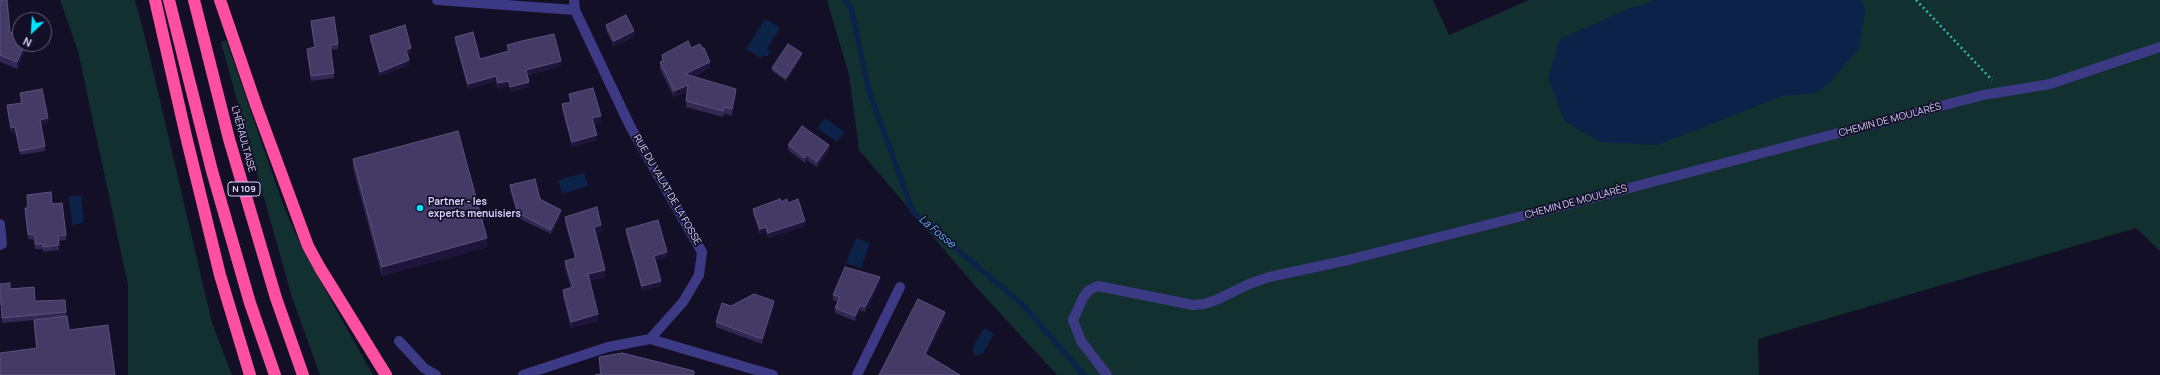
<!DOCTYPE html>
<html>
<head>
<meta charset="utf-8">
<style>
	body { margin:0 }
	#map { position:relative; width:2160px; height:375px; overflow:hidden; background:#130f26; font-family:Manrope,sans-serif }
	canvas { display:block }
	.north { position:absolute; left:12px; top:12px; width:40px; height:40px; box-sizing:border-box; background:#130f26; border:1px solid #625e7d; border-radius:50%; rotate:205deg; font-size:11px; font-weight:700; line-height:16px; text-align:center; color:#d9d4ff }
	.north::after { content:''; display:block; margin:auto; width:14px; height:18px; background:#00e5ff; clip-path:polygon(50% 0,100% 100%,50% 72%,0 100%) }
</style>
</head>
<body>
<div id="map">
<canvas width="2160" height="375"></canvas>
<div class="north">N</div>
</div>
<script>
const g = document.querySelector('canvas').getContext('2d');
g.lineJoin = 'round';
function fillPath(path, color) { g.fillStyle = color; g.fill(path, 'evenodd'); }
const shape = rows => new Path2D(rows.map(r => 'M' + r).join(''));
function strokePath(path, color, width, dash) { g.strokeStyle = color; g.lineWidth = width; g.lineCap = dash ? 'butt' : 'round'; g.setLineDash(dash || []); g.stroke(path); }
function drawText(font, color, halo, rows, align = 'center') {
  g.font = font + ' Manrope,sans-serif'; g.lineWidth = 3.5; g.setLineDash([]); g.textBaseline = 'middle'; g.strokeStyle = halo; g.fillStyle = color; for (const [text, x, y, turn = 0] of rows) {
    g.save(); g.translate(x, y); g.rotate((+turn || 0) * Math.PI / 180); g.textAlign = isNaN(turn) ? turn : align; if (halo) g.strokeText(text, 0, 0); g.fillText(text, 0, 0); g.restore();
  }
}
const green = shape([
	[60,0,135,0,147,45,212,323,232,375,128,375,128,285,78,51],
	[827,0,1433,0,1449,35,1529,0,2160,0,2160,251,2136,228,1758,339,1759,375,1057,375,975,286,859,150,849,75],
	[226,40,284,207,304,252,373,375,320,375,292,297,264,198,221,42]
]);
const water = shape([
	[1656,0,1862,0,1865,13,1859,48,1830,83,1815,93,1783,96,1657,145,1601,142,1565,122,1548,78,1560,39,1628,9],
	[765,19,780,28,767,49,771,51,767,57,763,55,761,58,746,49],
	[825,118,845,132,837,142,817,128],
	[584,173,588,186,562,194,558,180],
	[81,195,84,223,72,225,69,196],
	[856,238,870,243,861,268,846,263],
	[984,328,994,334,983,353,974,356,973,347]
]);
const stream = shape([
	[845,0,851,8,869,91,913,212,1024,306,1084,375]
]);
const path = shape([
	[1916,0,1992,80]
]);
const street = shape([
	[437,0,575,10],
	[0,224,2,244,0,245],
	[650,339,773,375],
	[399,341,424,368,436,375],
	[523,375,608,347,650,339,683,302,699,275,702,252,630,126,575,10,574,0],
	[857,375,900,287],
	[1107,375,1081,341,1073,320,1083,298,1089,290,1098,286,1193,305,1204,304,1216,300,1249,284,1269,277,1348,260,1542,211,1983,95,2050,84,2160,47]
]);
const highway = shape([
	[155,0,186,136,220,275,250,375],
	[169,0,212,171,250,303,275,375],
	[194,0,229,139,276,298,303,375],
	[220,0,256,105,308,246,320,268,386,375]
]);
const wall = shape([
	[0,0,10,32,27,44,27,46,17,69,0,62],
	[311,21,338,44,338,49,330,50,334,73,334,78,311,81,307,54,307,49,314,47,311,26],
	[606,25,634,37,614,46,606,30],
	[370,36,411,53,407,54,409,65,380,76,370,41],
	[455,37,480,59,508,51,507,45,561,66,528,75,529,87,510,92,509,86,498,89,496,81,468,89,455,42],
	[691,48,710,68,693,77,736,96,732,116,724,114,723,117,686,107,687,92,674,97,660,69,660,62,662,61,662,55],
	[802,56,786,81,772,71,772,68],
	[20,93,48,123,41,125,45,146,45,151,20,155,15,132,11,133,7,110,7,105,21,103],
	[569,94,601,122,594,123,597,140,572,147,562,109,562,104,570,102,569,99],
	[788,145,829,150,817,167,807,160,805,163,788,150],
	[353,159,487,247,382,276,353,168],
	[510,185,561,215,551,234,518,218,510,190],
	[27,195,52,204,66,235,66,240,58,241,59,250,43,252,43,249,35,249,35,240,28,239,25,213,25,208,28,208],
	[781,202,788,203,805,226,768,238,766,232,760,234,753,214,753,209],
	[565,217,601,232,596,233,605,277,590,281,598,321,571,328,563,297,563,290,571,288,565,268,565,261,575,259,565,223],
	[626,229,667,257,656,260,661,286,642,291,626,234],
	[880,282,865,312,860,310,855,321,835,313,835,308,838,302,833,300,833,295],
	[0,284,10,289,35,301,66,312,66,316,69,330,108,325,36,348,34,329,34,320,35,320,2,323,1,305,0,305],
	[731,306,774,306,762,344,716,327,716,322],
	[599,357,694,375,600,374,599,364]
]);
const shadedWall = shape([
	[634,31,634,37,614,46,614,41],
	[25,44,27,44,27,46,17,69,17,62],
	[411,48,411,53,406,54,406,50],
	[802,53,802,56,786,81,786,78],
	[409,60,409,65,380,76,380,72],
	[561,61,561,66,526,75,526,70],
	[710,62,710,68,685,81,685,74],
	[496,76,496,81,468,89,468,84],
	[509,81,509,86,498,89,498,83],
	[529,82,529,87,510,92,510,87],
	[688,85,688,91,674,97,674,91],
	[736,89,736,96,732,116,732,109],
	[601,116,601,122,592,123,592,118],
	[48,118,48,123,40,125,40,120],
	[15,127,15,132,11,133,11,128],
	[597,135,597,140,572,147,572,142],
	[829,145,829,150,817,167,817,162],
	[807,154,807,160,805,163,805,158],
	[561,210,561,215,551,234,551,230],
	[805,221,805,226,768,238,768,233],
	[601,225,601,232,594,234,594,227],
	[766,227,766,232,760,234,760,229],
	[487,238,487,247,382,276,382,267],
	[667,252,667,257,654,261,654,256],
	[605,270,605,277,588,281,588,274],
	[880,277,880,282,865,312,865,307],
	[661,281,661,286,642,291,642,286],
	[774,301,774,306,762,344,762,339],
	[860,305,860,310,855,321,855,316],
	[945,312,945,318,925,359,925,354],
	[598,314,598,321,571,328,571,322]
]);
const building = shape([
	[0,0,7,0,10,32,20,36,20,44,25,44,17,62,0,55,0,0],
	[626,15,634,31,614,41,606,25,626,15],
	[334,17,338,44,330,45,334,73,311,76,307,49,315,47,311,21,334,17],
	[405,25,411,48,406,50,409,60,380,72,370,36,405,25],
	[473,32,480,59,509,51,507,45,526,40,554,34,561,61,526,70,529,82,510,87,509,81,498,83,496,76,468,84,455,37,473,32],
	[688,41,691,48,700,44,702,48,704,48,710,62,685,74,736,89,732,109,724,107,723,111,686,101,688,85,674,91,660,62,663,61,662,55,688,41],
	[788,44,802,53,786,78,772,68,788,44],
	[593,88,601,116,592,118,597,135,572,142,562,104,571,102,569,94,593,88],
	[42,89,48,118,40,120,45,146,20,151,15,127,11,128,7,105,22,103,20,93,42,89],
	[802,126,829,145,817,162,807,154,805,158,788,145,802,126],
	[458,131,487,238,382,267,353,159,458,131],
	[535,179,540,199,561,210,551,230,518,213,510,185,535,179],
	[51,192,52,204,62,203,66,235,58,236,59,245,43,247,43,244,35,244,35,235,28,234,25,208,28,208,27,195,51,192],
	[780,199,781,202,787,199,788,203,798,199,805,221,768,233,766,227,760,229,753,209,780,199],
	[597,207,601,225,594,227,605,270,588,274,598,314,571,322,563,290,573,287,565,261,576,258,565,217,597,207],
	[658,220,667,252,654,256,661,281,642,286,626,229,658,220],
	[845,267,880,277,865,307,860,305,855,316,835,308,840,297,833,295,845,267],
	[10,283,10,289,34,287,35,301,65,300,66,312,2,318,1,300,0,300,0,284,10,283],
	[754,294,774,301,762,339,716,322,722,303,731,306,754,294],
	[918,299,945,312,925,354,960,375,879,375,918,299],
	[67,316,69,330,108,325,115,375,0,375,0,353,37,348,34,320,67,316],
	[622,353,694,371,694,375,595,375,601,374,599,357,622,353]
]);
const markers = [
	[420,208,4,"#00e5ff"]
];
const shields = [
	[244,189,32]
];
const shieldNames = [
	["N 109",244,189]
];
const streetNames = [
	["CHEMIN DE MOULARÈS",1890,120,-15],
	["L'HÉRAULTAISE",243,139,75],
	["RUE DU VALAT DE LA FOSSE",667,190,60],
	["CHEMIN DE MOULARÈS",1576,202,-15]
];
const poiNames = [
	["Partner - les",428,202],
	["experts menuisiers",428,214]
];
const waterNames = [
	["La Fosse",937,232,40]
];
fillPath(green, '#12302f');
fillPath(water, '#0c2248');
strokePath(stream, '#0c2248', 5.5);
strokePath(path, '#2fb8b0', 2.5, [2, 3]);
strokePath(street, '#3d3a85', 10);
strokePath(highway, '#ff4fa3', 12);
fillPath(wall, '#312854');
fillPath(shadedWall, '#1d163a');
fillPath(building, '#433a66');
strokePath(building, '#5a527e', 1);
for (const [x, y, r, color] of markers) { const dot = new Path2D(); dot.arc(x, y, r, 0, 2 * Math.PI); g.fillStyle = color; g.fill(dot); strokePath(dot, '#130f26', 1.5); }
for (const [x, y, w] of shields) { const box = new Path2D(); box.roundRect(x - w / 2, y - 7, w, 14, 3); g.fillStyle = '#130f26'; g.fill(box); strokePath(box, '#d9d4ff', 1); }
drawText('bold 9px', '#d9d4ff', null, shieldNames);
drawText('10px', '#d9d4ff', '#130f26', streetNames);
drawText('bold 10px', '#d9d4ff', '#130f26', poiNames, 'left');
drawText('italic 11px', '#62b6ff', '#130f26', waterNames);
</script>
</body>
</html>
